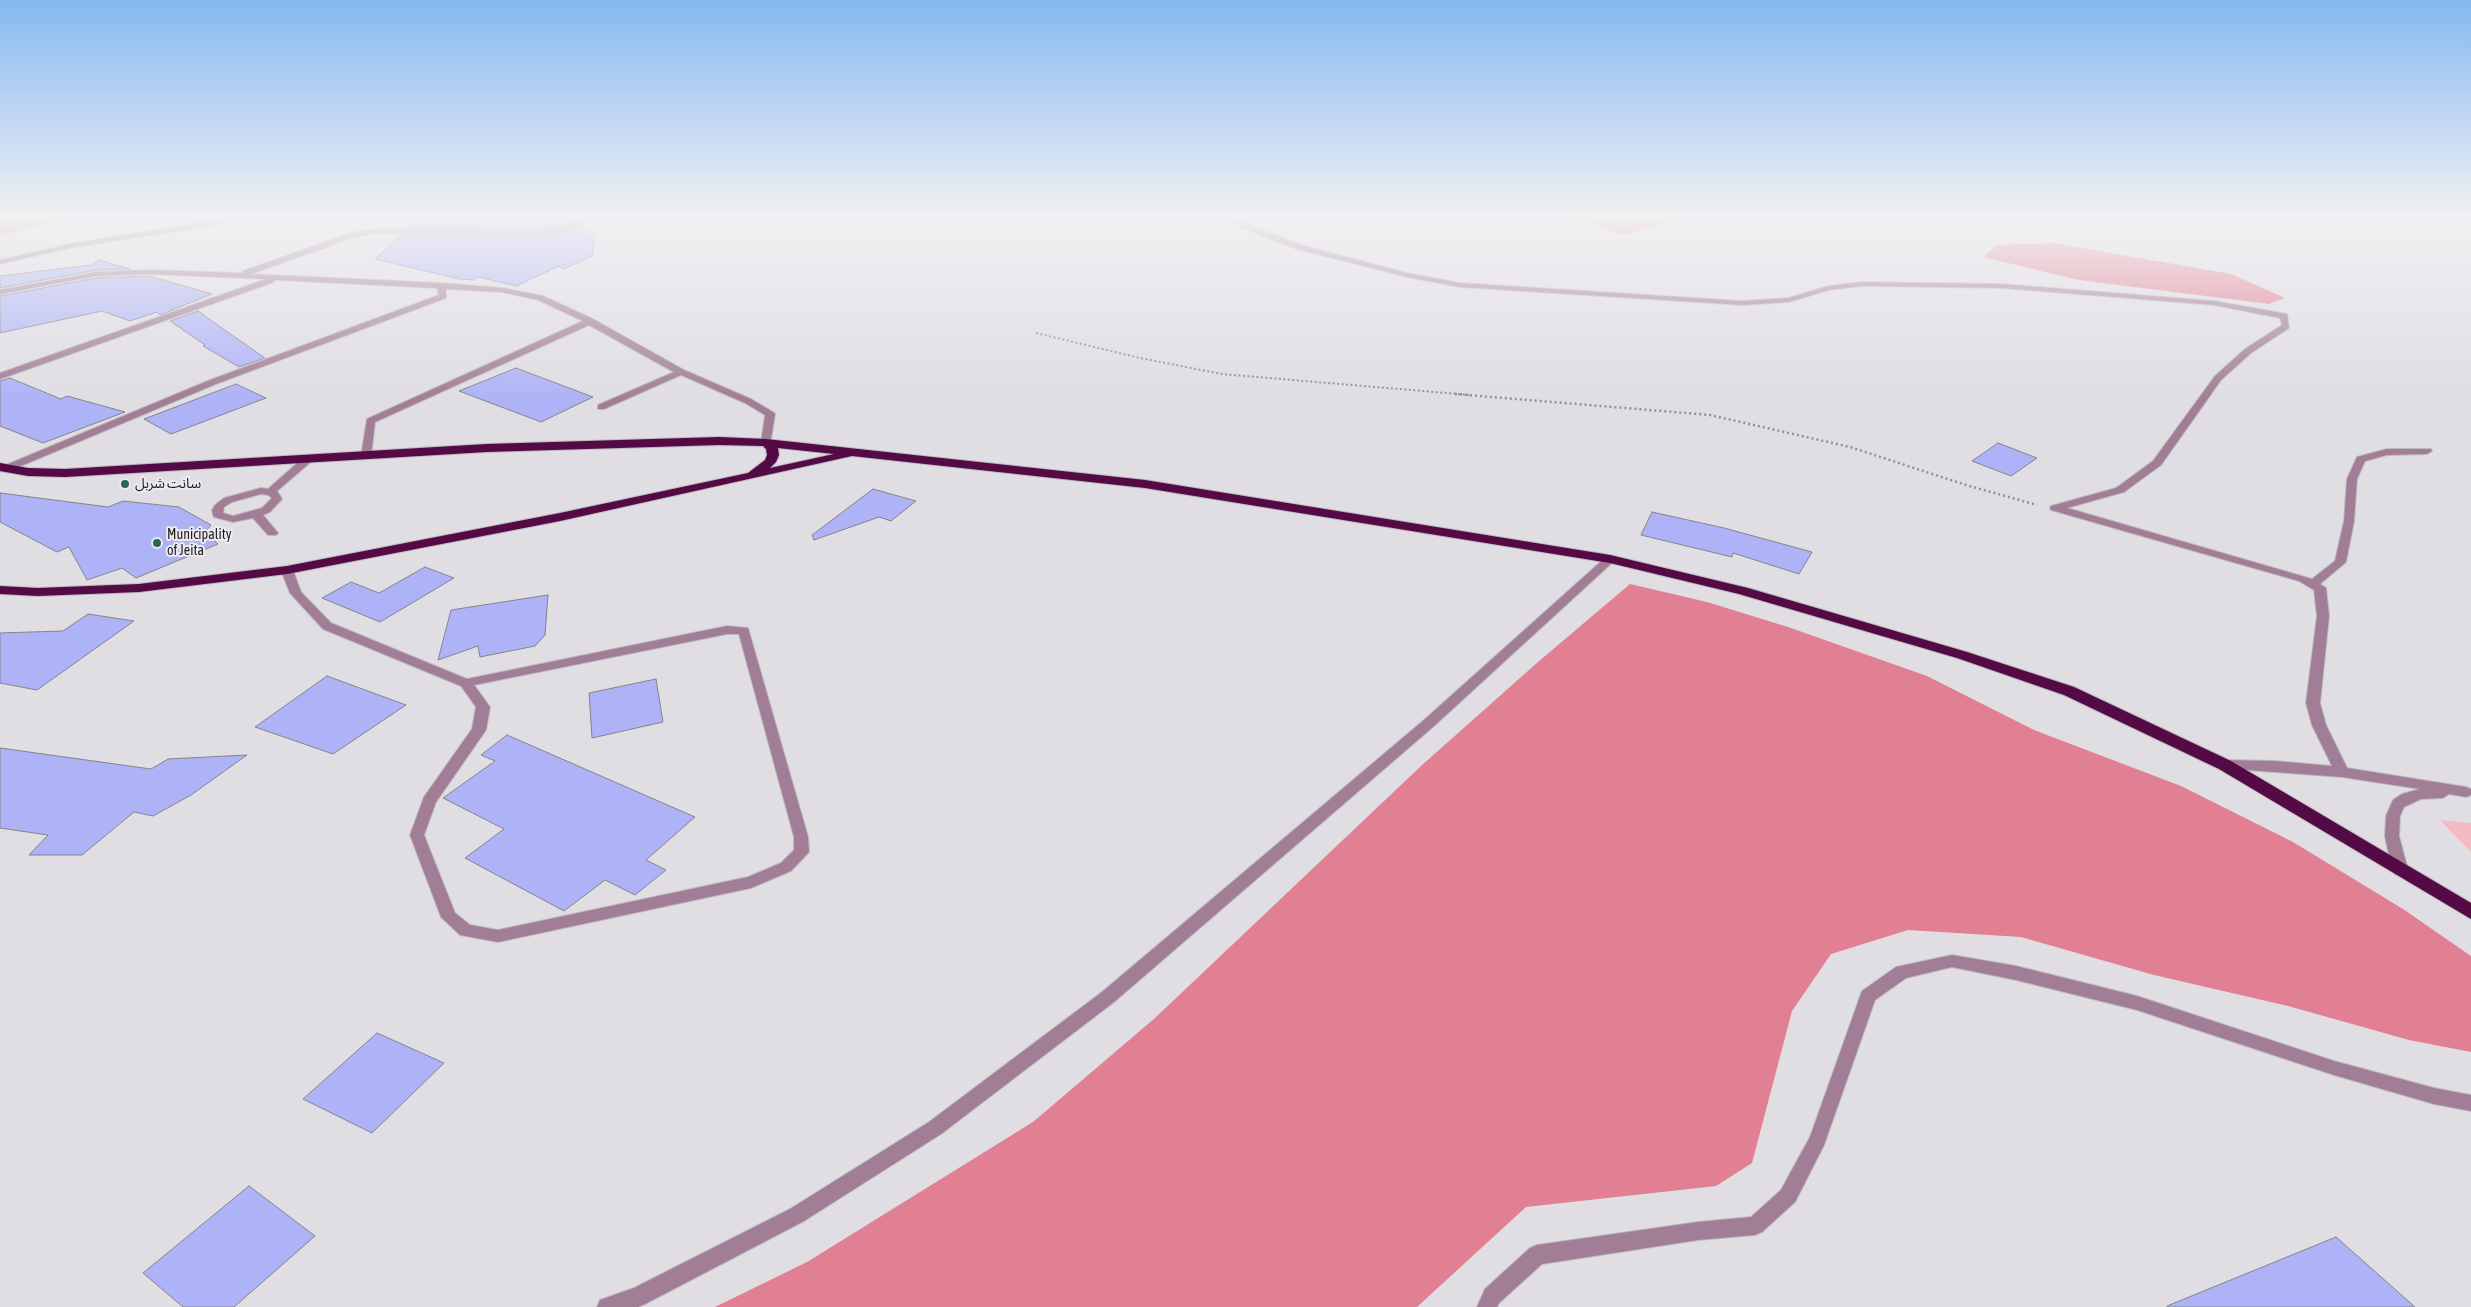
<!DOCTYPE html>
<html>
<head>
<meta charset="utf-8">
<style>
	body { margin:0 }
	canvas { display:block; background:#e0dde3 }
</style>
</head>
<body>
<canvas width="2471" height="1307"></canvas>
<script>
const g = document.querySelector('canvas').getContext('2d');
g.lineJoin = 'round';
function fillPath(path, color) { g.fillStyle = color; g.fill(path, 'evenodd'); }
const shape = rows => new Path2D(rows.map(r => 'M' + r).join(''));
function strokePath(path, color, width, dash) { g.strokeStyle = color; g.lineWidth = width; g.lineCap = dash ? 'butt' : 'round'; g.setLineDash(dash || []); g.stroke(path); }
function drawText(font, color, halo, rows, align = 'center') {
  g.font = font + ' "Asap Condensed","Noto Sans Arabic",sans-serif'; g.lineWidth = 4; g.setLineDash([]); g.textBaseline = 'middle'; g.strokeStyle = halo; g.fillStyle = color; for (const [text, x, y, turn = 0] of rows) {
    g.save(); g.translate(x, y); g.rotate((+turn || 0) * Math.PI / 180); g.textAlign = isNaN(turn) ? turn : align; if (halo) g.strokeText(text, 0, 0); g.fillText(text, 0, 0); g.restore();
  }
}
const green = shape([
	[2440,820,2471,823,2471,852]
]);
const forest = shape([
	[0,216,73,216,0,236],
	[1569,216,1697,216,1622,235],
	[2053,243,2231,274,2285,298,2269,304,2079,280,1983,257,1997,245],
	[1630,584,1707,602,1788,627,1927,676,2034,730,2181,786,2293,842,2403,909,2471,956,2471,1052,2409,1040,2288,1006,2154,975,2021,937,1908,930,1831,954,1792,1011,1752,1163,1716,1186,1526,1207,1417,1307,715,1307,807,1262,1033,1122,1155,1018,1421,766,1538,662]
]);
const building = shape([
	[420,216,564,216,572,221,556,227,539,229,408,228,420,216],
	[581,226,596,235,590,238,594,240,592,256,564,269,559,266,516,286,478,277,474,280,459,279,375,259,400,235,539,237,561,235,581,226],
	[99,260,130,269,96,270,0,288,0,276,92,265,99,260],
	[149,276,212,294,160,315,157,312,130,321,102,311,0,333,0,296,96,278,149,276],
	[198,311,229,333,265,358,239,367,203,346,205,345,170,321,198,311],
	[516,368,593,397,541,422,459,391,516,368],
	[10,378,61,399,67,396,125,412,43,443,0,426,0,381,10,378],
	[236,384,266,398,171,434,144,419,236,384],
	[1998,443,2037,458,2011,476,1972,461,1998,443],
	[873,489,916,501,891,521,879,517,814,540,812,535,873,489],
	[0,493,108,507,123,501,179,507,211,525,205,532,218,544,136,578,122,568,87,580,69,547,57,552,0,522,0,493],
	[1652,512,1724,528,1812,552,1799,574,1733,553,1732,557,1641,535,1652,512],
	[425,567,454,578,380,622,322,598,351,582,379,593,425,567],
	[548,595,545,635,535,646,480,657,478,646,438,660,451,610,548,595],
	[88,614,134,621,37,690,0,683,0,633,63,631,88,614],
	[327,676,406,705,333,754,255,727,327,676],
	[656,679,663,722,592,738,589,693,656,679],
	[507,735,695,817,646,860,666,870,635,895,605,880,564,911,465,858,504,829,443,798,495,761,481,755,507,735],
	[0,748,151,769,168,759,247,755,191,795,153,816,134,812,82,855,29,855,48,835,0,828,0,748],
	[377,1033,444,1063,372,1133,303,1099,377,1033],
	[249,1186,315,1236,234,1307,183,1307,143,1273,249,1186],
	[2336,1237,2415,1307,2167,1307,2167,1306,2336,1237]
]);
const pathFar1 = shape([
	[1036,333,1140,358,1222,374,1470,395]
]);
const path = shape([
	[1455,394,1710,415,1850,447,1966,485,2037,505]
]);
const minor = shape([
	[239,216,252,216,211,226,70,248,0,264,0,260,70,244,239,216],
	[1228,216,1236,216,1245,223,1302,245,1407,273,1460,283,1742,301,1788,298,1828,286,1862,282,2002,284,2214,301,2287,314,2289,328,2251,353,2221,380,2161,465,2124,492,2067,508,2312,579,2335,561,2344,521,2347,479,2357,457,2387,449,2431,449,2432,451,2427,454,2387,455,2365,461,2357,479,2354,521,2346,562,2320,584,2326,588,2329,616,2320,703,2326,725,2347,768,2466,787,2471,789,2471,795,2466,797,2449,794,2443,798,2421,799,2404,807,2400,816,2399,836,2408,870,2405,874,2400,876,2395,874,2392,870,2385,836,2386,816,2393,800,2402,794,2420,789,2342,777,2220,768,2218,765,2220,762,2225,760,2275,761,2332,766,2312,725,2306,703,2317,616,2314,590,2299,581,2051,510,2050,508,2051,506,2116,488,2153,461,2215,376,2245,349,2282,325,2280,318,2214,305,2002,288,1862,286,1829,290,1789,302,1742,305,1460,287,1407,277,1296,249,1239,227,1228,216],
	[580,220,587,222,560,233,539,235,375,233,355,237,251,274,441,283,502,288,543,296,593,319,684,370,751,399,773,412,775,414,770,445,762,445,761,443,765,415,745,403,681,375,604,409,598,409,598,405,674,372,589,325,375,422,371,456,370,458,362,458,361,456,367,419,583,321,538,300,502,292,446,289,446,298,216,384,9,471,5,472,0,469,1,467,210,380,439,295,437,288,275,280,274,282,0,379,0,373,266,279,149,274,96,276,0,294,0,290,96,272,149,270,242,273,243,271,350,233,375,229,539,231,556,229,580,220],
	[308,456,312,457,312,461,277,491,282,499,270,512,263,515,278,533,276,535,268,535,253,518,233,522,214,517,213,515,212,510,215,505,224,498,261,488,268,489,304,457,308,456],
	[261,494,268,495,272,498,262,508,233,516,223,513,224,507,232,502,261,494],
	[1610,556,1616,559,1614,561,1434,726,1114,1002,941,1134,804,1221,645,1304,638,1307,597,1307,600,1300,634,1288,790,1209,929,1122,1102,992,1424,720,1606,557,1610,556],
	[287,567,293,570,301,592,331,623,467,679,727,626,748,628,808,837,809,852,791,871,751,888,498,942,460,935,441,917,410,835,424,797,472,729,476,707,461,686,323,629,290,593,281,570,287,567],
	[727,634,739,634,794,837,794,850,781,863,748,877,498,930,470,925,455,913,424,835,436,802,486,730,490,707,474,685,727,634],
	[1952,955,2016,966,2137,996,2334,1061,2434,1088,2471,1095,2471,1111,2434,1104,2334,1075,2137,1010,2016,980,1952,967,1906,978,1875,1000,1824,1145,1795,1202,1762,1232,1755,1235,1698,1240,1542,1264,1499,1303,1497,1307,1477,1307,1485,1289,1530,1248,1537,1245,1698,1222,1751,1217,1781,1190,1810,1137,1862,991,1896,967,1952,955]
]);
const highway = shape([
	[719,437,766,439,1145,480,1610,555,1748,588,1967,652,2074,687,2231,761,2471,903,2471,919,2219,769,2064,695,1957,658,1739,594,1610,563,1145,488,852,456,560,521,287,574,139,592,38,596,0,594,0,586,38,588,139,584,287,566,560,513,748,473,765,460,767,455,766,449,763,446,719,445,487,452,65,477,28,476,0,471,0,463,28,468,65,469,487,444,719,437],
	[778,448,834,454,770,468,776,462,779,455,778,448]
]);
const markers = [
	[125,484,5,"#2e6750"],
	[157,543,5,"#2e6750"]
];
const poiNames = [
	["سانت شربل",135,484],
	["Municipality",167,535],
	["of Jeita",167,551]
];
fillPath(green, '#f5bac4');
fillPath(forest, '#e28093');
fillPath(building, '#aeb3f7');
strokePath(building, '#84848a', 1);
strokePath(minor, '#bdbac0', 2);
strokePath(highway, '#bdbac0', 2);
strokePath(pathFar1, '#939094', 2, [2, 2.5]);
strokePath(path, '#939094', 2.5, [2, 3]);
fillPath(minor, '#a17e95');
fillPath(highway, '#540a44');
const sky = g.createLinearGradient(0, 0, 0, 399);
sky.addColorStop(0, '#84b9ef');
sky.addColorStop(0.54, '#f1f0f2');
sky.addColorStop(1, '#f1f0f200');
g.fillStyle = sky;
g.fillRect(0, 0, 2471, 399);
for (const [x, y, r, color] of markers) { const dot = new Path2D(); dot.arc(x, y, r, 0, 2 * Math.PI); g.fillStyle = color; g.fill(dot); strokePath(dot, '#edeaf0', 2); }
drawText('14px', '#1f1d1f', '#edeaf0', poiNames, 'left');
</script>
</body>
</html>
